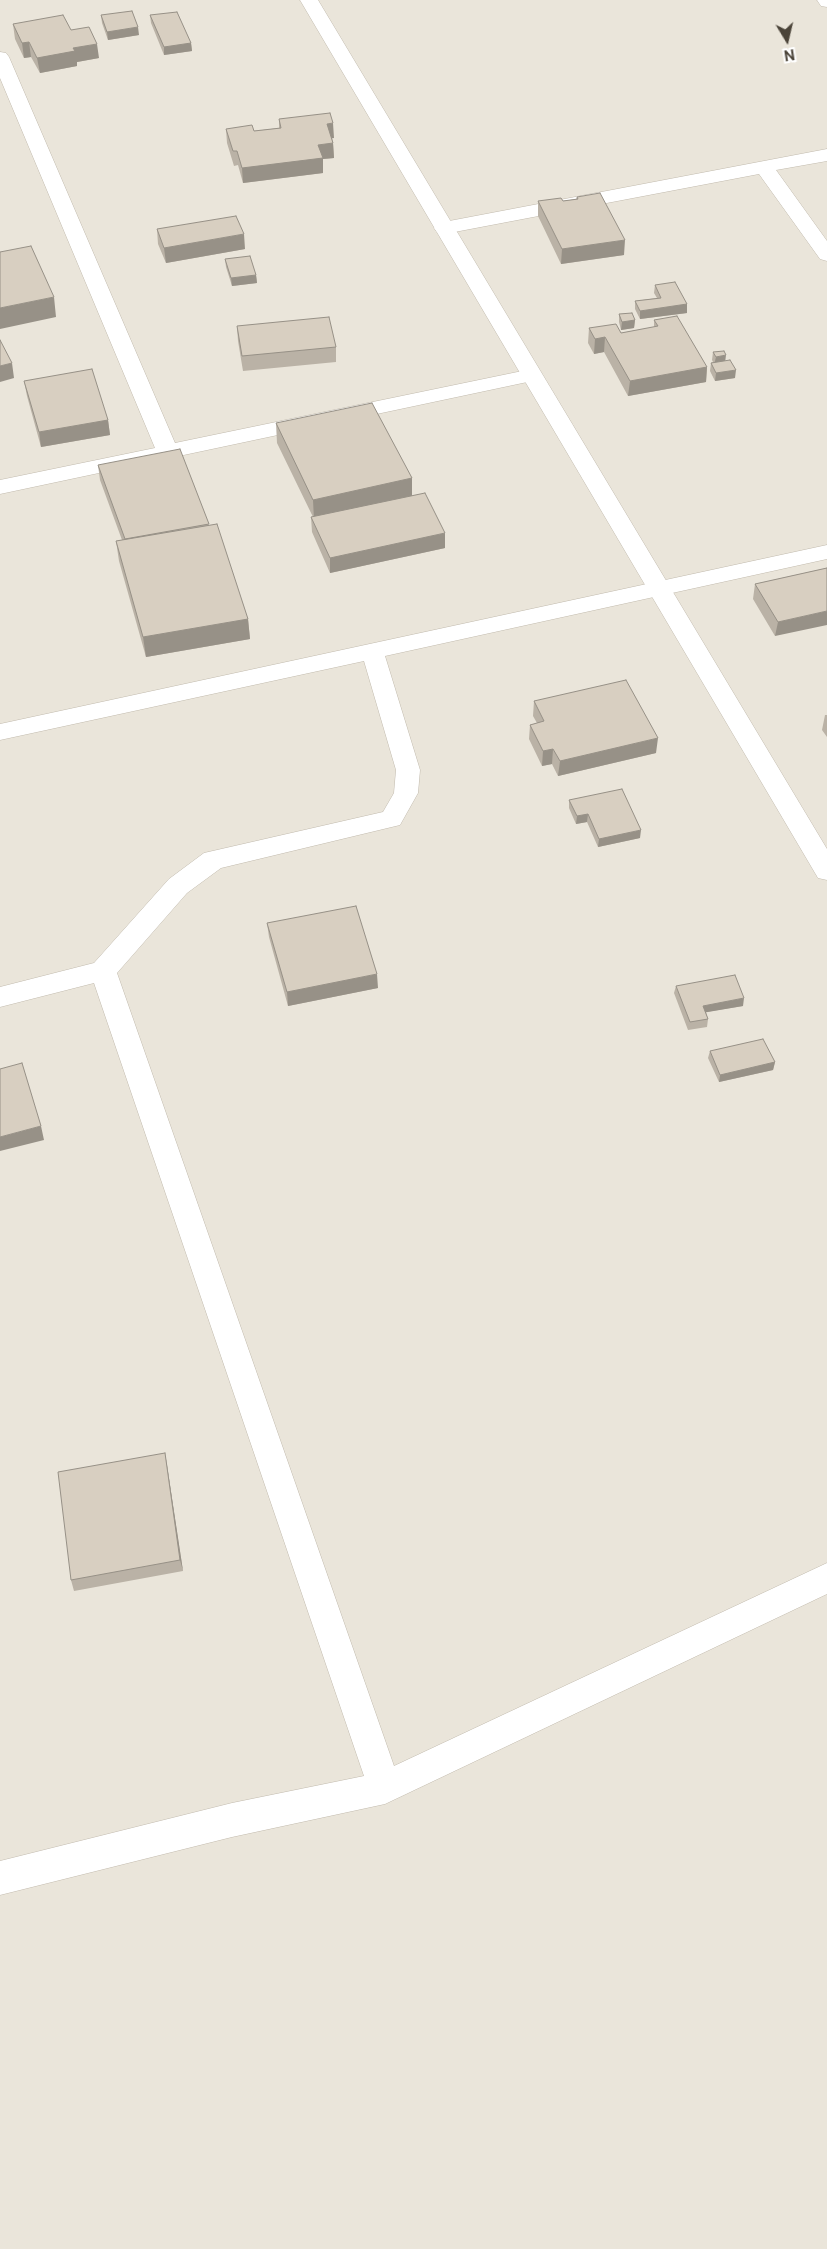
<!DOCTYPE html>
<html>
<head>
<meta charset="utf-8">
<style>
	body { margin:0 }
	#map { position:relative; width:827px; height:2249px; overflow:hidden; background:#f6f3ec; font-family:"Public Sans",sans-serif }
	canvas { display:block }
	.north { position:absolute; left:762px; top:15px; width:50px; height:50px; -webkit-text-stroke:4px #fff; paint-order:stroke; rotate:171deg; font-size:14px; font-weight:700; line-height:20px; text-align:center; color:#4b4439 }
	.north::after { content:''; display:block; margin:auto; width:18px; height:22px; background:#4b4439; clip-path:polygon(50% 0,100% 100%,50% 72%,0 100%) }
</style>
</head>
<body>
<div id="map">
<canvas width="827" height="2249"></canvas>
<div class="north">N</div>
</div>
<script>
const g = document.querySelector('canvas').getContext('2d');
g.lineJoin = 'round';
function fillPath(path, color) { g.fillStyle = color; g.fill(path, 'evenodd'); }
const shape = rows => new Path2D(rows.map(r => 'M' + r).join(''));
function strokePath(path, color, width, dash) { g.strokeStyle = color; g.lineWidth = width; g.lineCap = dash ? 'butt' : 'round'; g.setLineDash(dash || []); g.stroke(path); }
const residential = shape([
	[0,0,827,0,827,2249,0,2249]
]);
const minor = shape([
	[817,0,827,0,827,7,821,6,817,0],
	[0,52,6,53,9,57,175,443,532,369,539,370,542,375,539,380,532,381,0,494,0,480,155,448,0,78,0,52],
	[827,149,827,161,776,170,827,241,827,261,820,259,759,174,444,234,437,232,434,228,437,224,444,222,827,149],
	[827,545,827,559,385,656,420,770,418,793,400,825,221,868,187,893,117,973,394,1766,827,1563,827,1594,385,1804,232,1837,0,1895,0,1861,232,1803,364,1776,94,983,0,1007,0,987,94,963,169,879,204,853,383,812,394,793,396,770,364,661,0,740,0,724,827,545]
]);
const tertiary = shape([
	[300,0,318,0,827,849,827,880,818,878,300,0]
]);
const wall = shape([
	[101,15,139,35,108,40,102,23],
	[150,15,191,43,192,51,164,55,151,23],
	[13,24,71,30,99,58,77,62,77,66,40,73,31,57,24,58,15,39],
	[279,119,334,138,332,138,333,143,334,158,323,159,323,173,243,183,238,165,234,166,227,143,226,129,254,131,279,128],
	[577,197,624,255,561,264,538,216,538,201,563,201,576,199],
	[157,229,245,249,166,263,158,244],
	[225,259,256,275,257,283,232,286,226,267],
	[655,285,687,304,687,313,640,319,635,309,635,301,657,298,654,293],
	[619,314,635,320,634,328,621,330,619,322],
	[654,320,707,367,706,382,628,396,604,352,594,354,588,343,589,328,621,333,654,327],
	[237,326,336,347,336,362,243,371,238,341],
	[713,352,725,361,735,378,715,381,710,371,711,363,713,362,712,360],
	[24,381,108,420,110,435,41,447,27,396],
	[276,423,412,478,412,496,445,548,330,573,312,532,311,517,313,517,277,443],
	[98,465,209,525,248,619,250,639,146,657,119,561,116,541,122,540,100,480],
	[827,568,775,636,753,599,755,584],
	[534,701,656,753,558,776,552,764,542,766,529,739,530,725,537,723,533,716],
	[825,715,827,715,827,737,822,730],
	[569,800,640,838,598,847,587,822,576,824,569,808],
	[267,923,378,988,288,1006,269,937],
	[676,986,743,1006,706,1012,708,1019,707,1027,688,1030,674,993],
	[710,1051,775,1062,773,1070,719,1082,708,1058],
	[165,1453,183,1571,74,1591,71,1580]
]);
const shadedWall = shape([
	[138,27,139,35,108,40,107,32],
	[29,42,31,57,24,58,22,43],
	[191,43,192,51,164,55,164,47],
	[97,44,99,58,77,62,77,66,40,73,37,58,73,48],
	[333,123,334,138,327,139,327,124],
	[333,143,334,158,323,159,323,173,243,183,242,168,318,145],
	[244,234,245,249,166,263,164,248],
	[625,240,624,255,561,264,562,249],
	[256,275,257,283,232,286,231,278],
	[54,297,56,317,0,329,0,308],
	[687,304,687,313,640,319,640,311],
	[635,320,634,328,621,330,622,322],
	[605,337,604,352,594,354,595,339],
	[726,355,725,363,714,365,716,357],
	[12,363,14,378,0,382,0,366],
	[707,367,706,382,628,396,630,381],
	[736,370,735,378,715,381,716,373],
	[108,420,110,435,41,447,39,432],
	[412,478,412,499,314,520,313,500],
	[445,533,445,548,330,573,330,558],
	[827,611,827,625,775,636,778,622],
	[248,619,250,639,146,657,143,637],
	[658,738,656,753,558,776,560,761],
	[553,749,552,764,542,766,543,751],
	[588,814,587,822,576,824,577,816],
	[641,830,640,838,598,847,599,839],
	[377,974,378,988,288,1006,287,992],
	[744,998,743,1006,702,1013,703,1006],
	[775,1062,773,1070,719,1082,720,1075],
	[41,1126,44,1140,0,1151,0,1137],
	[165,1453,167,1465,183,1571,180,1560]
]);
const building = shape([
	[132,11,138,27,107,32,101,15,132,11],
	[177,12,191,43,164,47,150,15,177,12],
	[63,15,71,30,89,27,97,44,73,48,75,51,37,58,29,42,22,43,13,24,63,15],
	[330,113,333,123,327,124,333,143,318,145,323,158,242,168,237,151,233,151,226,129,252,125,254,131,281,128,279,119,330,113],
	[600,193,625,240,562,249,538,201,561,198,563,201,578,199,577,197,600,193],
	[236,216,244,234,164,248,157,229,236,216],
	[31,246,54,297,0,308,0,252,31,246],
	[250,256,256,275,231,278,225,259,250,256],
	[675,282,687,304,640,311,635,301,661,298,655,285,675,282],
	[632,313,635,320,622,322,619,314,632,313],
	[677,316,707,367,630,381,605,337,595,339,589,328,616,324,621,333,658,326,654,320,677,316],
	[329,317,336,347,242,356,237,326,329,317],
	[0,340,12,363,0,366,0,340],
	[724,351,726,355,716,357,713,352,724,351],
	[730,360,736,370,716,373,711,363,730,360],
	[92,369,108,420,39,432,24,381,92,369],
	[372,403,412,478,313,500,276,423,372,403],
	[180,449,209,524,125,539,98,465,180,449],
	[425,493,445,533,330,558,311,517,425,493],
	[217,524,248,619,143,637,116,541,217,524],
	[827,568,827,611,778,622,755,584,827,568],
	[626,680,658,738,560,761,553,749,543,751,530,725,544,721,534,701,626,680],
	[622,789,641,830,599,839,588,814,577,816,569,800,622,789],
	[356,906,377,974,287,992,267,923,356,906],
	[735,975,744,998,703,1006,708,1019,690,1022,676,986,735,975],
	[763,1039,775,1062,720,1075,710,1051,763,1039],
	[22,1063,41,1126,0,1137,0,1069,22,1063],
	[165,1453,180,1560,71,1580,58,1472,165,1453]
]);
fillPath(residential, '#eae5da');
strokePath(minor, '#c2bbae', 1);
strokePath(tertiary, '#c2bbae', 1);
fillPath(minor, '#fff');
fillPath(tertiary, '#fff');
fillPath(wall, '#bab2a6');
fillPath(shadedWall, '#979187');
fillPath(building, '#d8cfc1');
strokePath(building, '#979187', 1);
</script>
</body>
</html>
